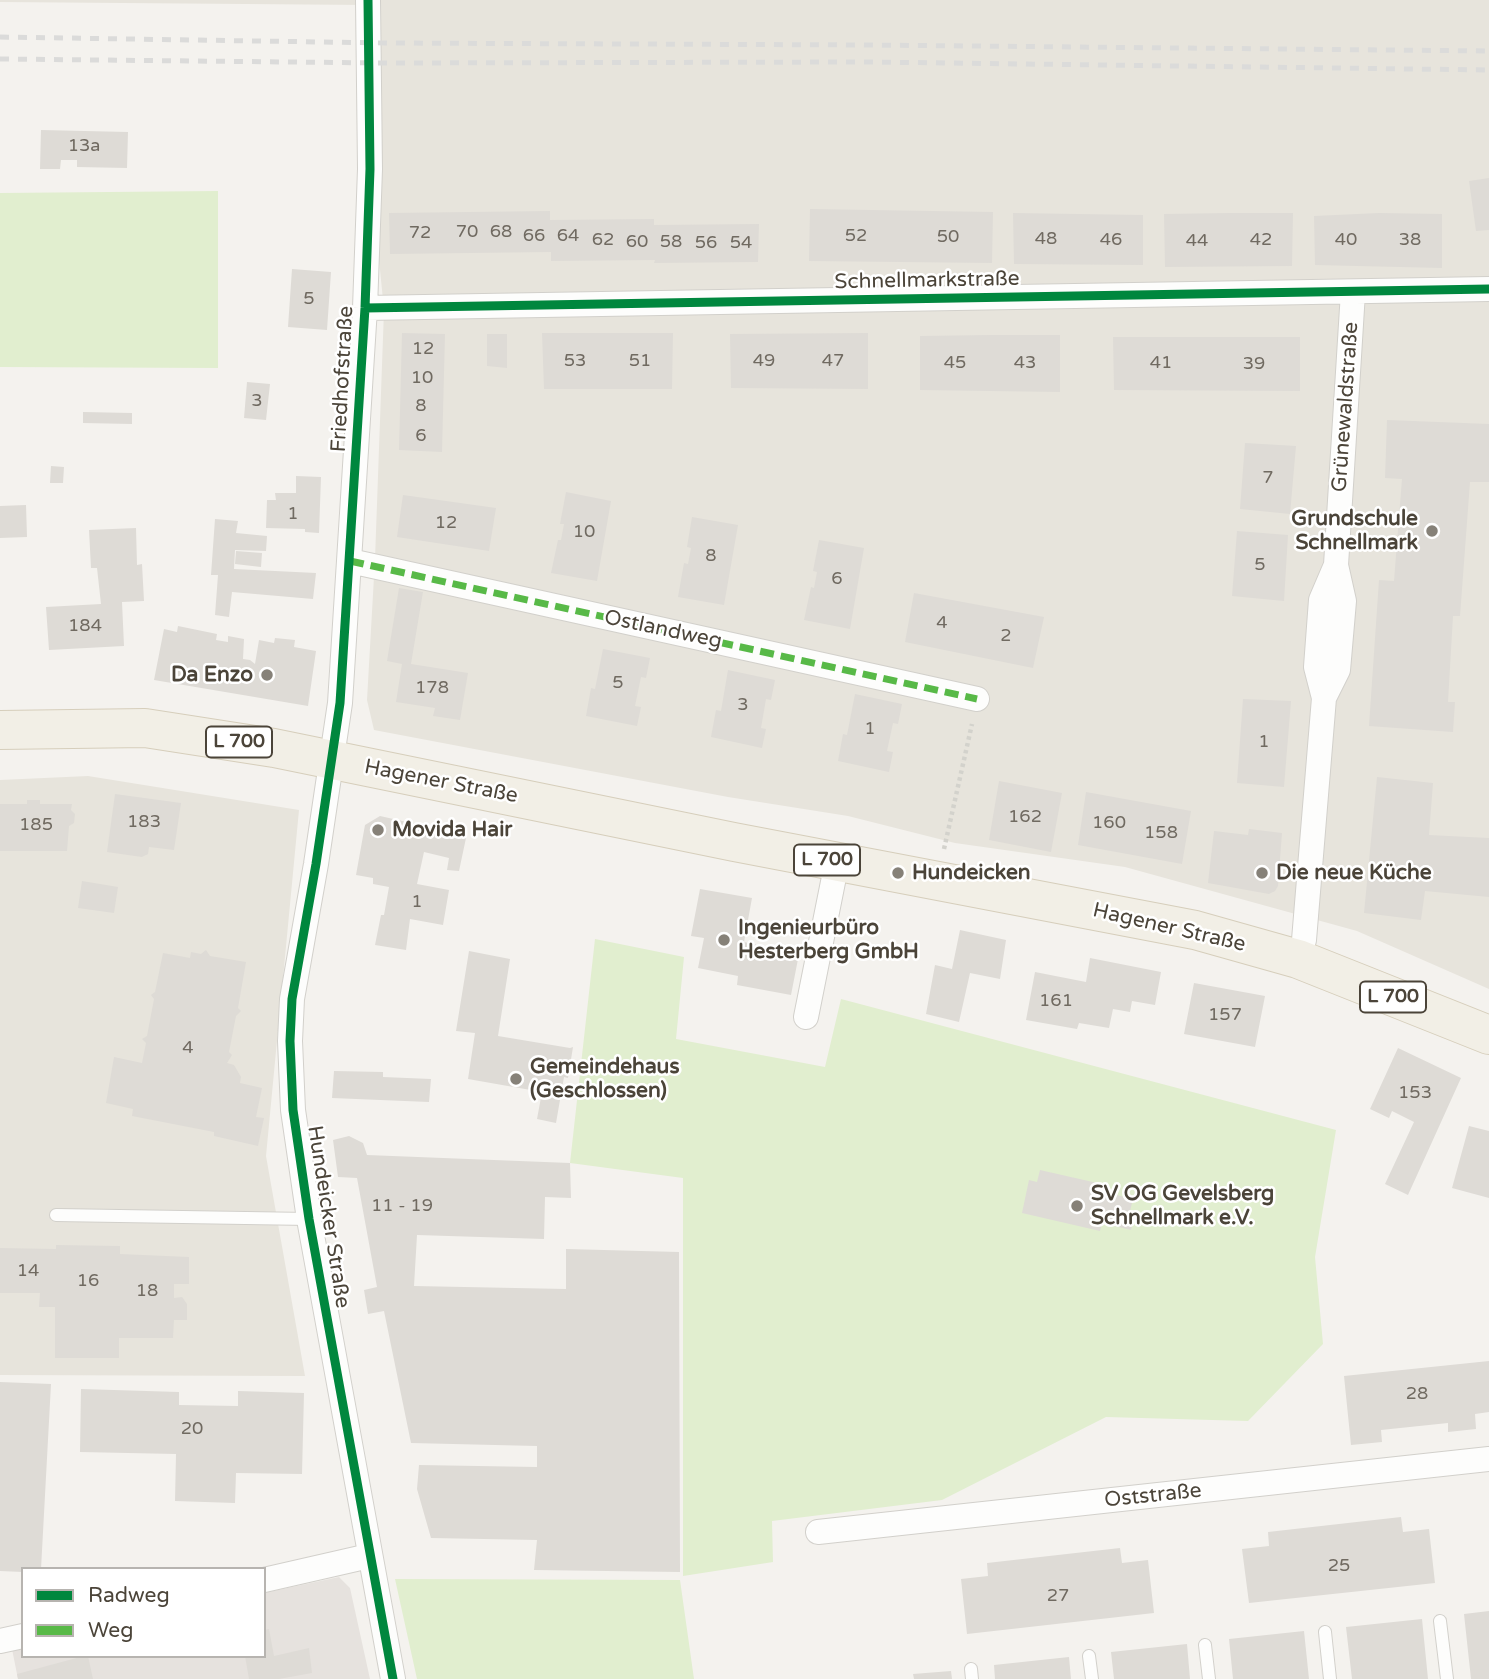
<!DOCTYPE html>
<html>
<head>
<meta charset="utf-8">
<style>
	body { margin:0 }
	#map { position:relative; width:1489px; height:1679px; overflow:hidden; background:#f4f2ee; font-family:"Varela Round",sans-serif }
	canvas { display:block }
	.legend { position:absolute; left:21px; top:1567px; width:245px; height:91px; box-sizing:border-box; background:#fff; border:2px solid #b7b4b0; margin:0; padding:9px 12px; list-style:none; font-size:21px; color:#4b4439 }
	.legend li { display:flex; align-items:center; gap:14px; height:35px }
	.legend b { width:35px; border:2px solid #b7b4b0 }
</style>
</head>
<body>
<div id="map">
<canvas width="1489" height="1679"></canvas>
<ul class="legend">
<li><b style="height:9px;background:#00873e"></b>Radweg</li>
<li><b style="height:9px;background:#58b947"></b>Weg</li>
</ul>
</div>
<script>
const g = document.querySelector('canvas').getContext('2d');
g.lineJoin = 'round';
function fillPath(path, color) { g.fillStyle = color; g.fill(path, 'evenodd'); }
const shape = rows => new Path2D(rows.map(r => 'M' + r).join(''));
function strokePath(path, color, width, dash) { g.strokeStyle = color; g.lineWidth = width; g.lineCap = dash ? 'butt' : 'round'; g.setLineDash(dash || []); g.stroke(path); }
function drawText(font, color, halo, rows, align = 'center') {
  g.font = font + ' "Varela Round",sans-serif'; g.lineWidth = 5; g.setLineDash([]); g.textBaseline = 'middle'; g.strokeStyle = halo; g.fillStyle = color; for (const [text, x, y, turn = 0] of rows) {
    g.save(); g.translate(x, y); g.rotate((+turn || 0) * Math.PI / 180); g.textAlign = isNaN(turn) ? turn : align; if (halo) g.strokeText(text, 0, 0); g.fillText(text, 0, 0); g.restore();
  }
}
const residential = shape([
	[0,0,1489,0,1489,989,1357,931,1125,867,955,843,848,816,728,797,374,730,367,700,375,559,384,310,370,169,368,5,0,2],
	[88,776,299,810,266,1156,305,1376,0,1375,0,780]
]);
const industrial = shape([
	[339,1577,350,1588,370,1679,18,1679,12,1649,23,1647,23,1656,264,1656,264,1593]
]);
const green = shape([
	[218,191,218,368,0,367,0,193],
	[595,939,684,957,676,1039,825,1067,841,999,1336,1130,1315,1257,1323,1344,1248,1421,1106,1417,942,1500,772,1521,773,1562,683,1576,683,1178,570,1163],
	[395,1579,680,1580,694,1679,417,1679]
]);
const building = shape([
	[41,130,128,132,127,168,77,167,77,160,61,160,60,169,40,169],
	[1489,178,1489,230,1476,231,1469,181],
	[810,209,993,212,992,263,809,261],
	[550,211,550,220,654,219,654,225,759,224,758,262,654,263,655,260,551,261,551,252,390,254,389,213],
	[1013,213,1143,215,1143,265,1014,264],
	[1229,213,1293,213,1292,266,1165,267,1164,214],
	[1379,213,1442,214,1442,268,1315,265,1314,216],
	[292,269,331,272,327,330,288,327],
	[402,333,445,334,442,452,399,450],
	[542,333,673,333,672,389,544,389],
	[868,333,868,389,731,388,730,334],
	[487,334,507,334,507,368,487,366],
	[991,335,1060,335,1060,392,920,390,920,336],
	[1113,337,1300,337,1300,391,1114,390],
	[247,382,270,384,266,420,244,418],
	[83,412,132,413,132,424,83,423],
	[1387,420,1489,424,1489,482,1470,482,1460,616,1453,616,1448,702,1455,702,1453,732,1369,726,1379,580,1394,581,1402,479,1385,478],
	[1245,443,1296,446,1290,514,1240,509],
	[51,466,64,467,63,483,50,483],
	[296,476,321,477,319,533,305,532,305,529,266,528,267,500,276,500,275,493,296,493],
	[566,492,611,501,597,581,551,573,558,540,561,540,564,524,560,524],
	[403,495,496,508,489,551,397,537],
	[26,505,27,537,0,538,0,506],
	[692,517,738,525,724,605,678,597,684,563,688,564,691,548,687,547],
	[215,519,238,521,236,533,267,536,266,551,235,550,234,569,316,573,313,599,232,592,229,617,215,615,218,575,211,575],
	[136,528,137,565,142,564,144,601,122,602,124,646,49,650,46,607,101,604,97,568,91,568,89,530],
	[1237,531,1288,535,1284,601,1232,596],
	[819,540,864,548,850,629,804,620,811,587,814,588,817,572,813,571],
	[236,551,262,553,261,567,235,564],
	[399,588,423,592,411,664,468,673,460,720,433,716,435,708,396,702,402,664,387,661],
	[914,593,1044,617,1033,668,905,642],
	[178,626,217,634,216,640,228,642,228,636,244,639,243,659,250,660,255,664,259,640,274,643,275,638,295,640,294,647,316,651,308,706,154,680,164,629,177,632],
	[603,649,650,658,646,678,641,677,635,706,641,707,637,726,586,716,591,688,595,689],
	[728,670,775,680,771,700,766,699,761,728,766,729,762,748,711,737,716,710,721,711],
	[855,694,902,704,898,724,893,723,887,751,893,752,889,772,838,761,843,734,847,735],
	[1243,699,1291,701,1284,787,1237,783],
	[1377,777,1433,783,1429,835,1489,838,1489,897,1425,891,1421,920,1364,913],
	[999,781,1062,793,1051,852,989,840],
	[1086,792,1191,811,1182,864,1078,845],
	[115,794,181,803,174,850,149,847,148,854,142,857,107,852],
	[27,800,40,800,40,804,72,804,71,810,75,814,74,823,69,826,67,851,0,851,0,804,27,804],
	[380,816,429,827,428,831,466,838,459,871,447,870,449,858,424,852,417,884,449,890,443,925,410,919,406,950,375,945,381,915,384,915,389,887,373,884,373,878,356,875,365,825],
	[1249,829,1282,833,1278,886,1275,891,1269,894,1208,883,1214,831,1248,835],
	[82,881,118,887,114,913,78,908],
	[700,889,752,898,744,942,799,954,791,995,737,985,738,976,698,968,704,938,691,936],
	[960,930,1006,940,1000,979,970,973,959,1022,926,1014,935,965,952,969],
	[206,950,210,956,246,962,238,1008,241,1011,236,1016,229,1052,232,1055,227,1063,234,1065,241,1077,240,1083,262,1088,256,1117,264,1118,258,1146,214,1136,214,1132,132,1116,133,1109,106,1103,114,1057,142,1063,146,1043,142,1039,147,1036,154,999,151,995,155,992,163,953,190,958,191,952,201,954],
	[469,951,510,959,498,1036,570,1048,573,1047,568,1078,564,1077,556,1123,537,1119,542,1092,468,1079,475,1033,456,1031],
	[1090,958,1161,972,1155,1005,1132,1001,1130,1012,1113,1009,1109,1028,1079,1023,1077,1029,1026,1020,1035,972,1086,982],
	[1194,983,1265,996,1255,1047,1184,1034],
	[1398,1048,1461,1078,1408,1195,1385,1184,1414,1122,1392,1111,1389,1118,1370,1109],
	[334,1071,383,1072,383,1077,431,1079,429,1102,332,1098],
	[1469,1126,1489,1131,1489,1198,1452,1188],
	[349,1136,363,1143,367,1155,570,1163,571,1198,545,1197,544,1239,417,1235,414,1286,566,1289,566,1249,679,1252,680,1572,534,1570,537,1540,431,1538,417,1489,419,1465,537,1467,537,1446,411,1443,384,1311,368,1314,364,1290,377,1287,357,1178,338,1177,333,1140],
	[1040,1170,1106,1185,1104,1192,1133,1199,1129,1215,1134,1216,1131,1230,1102,1223,1100,1231,1022,1213,1029,1180,1037,1182],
	[56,1245,120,1246,120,1254,189,1257,189,1284,174,1284,174,1298,182,1297,187,1304,187,1320,174,1320,173,1338,119,1338,119,1358,55,1358,55,1307,39,1307,40,1293,0,1293,0,1248,56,1249],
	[1489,1361,1489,1412,1475,1414,1476,1429,1448,1432,1448,1423,1381,1430,1382,1442,1351,1445,1344,1376],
	[0,1382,51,1384,41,1569,23,1569,23,1572,0,1571],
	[81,1389,179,1392,179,1405,238,1406,238,1391,304,1393,302,1474,236,1473,235,1503,175,1501,176,1454,80,1452],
	[1401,1517,1403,1532,1429,1529,1435,1583,1249,1603,1242,1549,1269,1546,1268,1532],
	[1120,1548,1122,1563,1148,1560,1154,1613,967,1634,961,1579,988,1576,987,1563],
	[1489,1611,1489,1679,1471,1679,1464,1614],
	[1422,1619,1428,1679,1352,1679,1346,1627],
	[269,1629,274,1656,309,1648,312,1673,279,1679,249,1679,245,1656,264,1656,264,1630],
	[1304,1631,1309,1679,1233,1679,1229,1639],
	[1187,1644,1190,1679,1114,1679,1111,1652],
	[84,1656,88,1656,93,1679,18,1679,17,1674],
	[1069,1657,1071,1679,995,1679,994,1665],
	[951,1671,952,1679,914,1679,913,1674]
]);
const path = shape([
	[944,849,972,724]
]);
const lane = shape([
	[56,1215,309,1219],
	[1440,1621,1447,1679],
	[1325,1632,1330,1679],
	[1205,1645,1209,1679],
	[1089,1656,1092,1679],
	[971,1669,972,1679]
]);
const street = shape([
	[368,0,370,169,365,308,340,703,316,864,292,999,290,1041,293,1110,309,1219,393,1679],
	[365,308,1489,289],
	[350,561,977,699],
	[1324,698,1338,670,1344,601,1336,565,1353,292],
	[1298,959,1304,940,1324,698,1316,667,1321,600,1336,565],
	[806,1017,837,862],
	[818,1532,1489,1459],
	[264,1580,369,1556],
	[0,1641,23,1636]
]);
const primary = shape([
	[0,730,145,728,274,748,734,842,1195,930,1298,959,1489,1035]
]);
const rail = shape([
	[0,37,386,43,869,45,1489,51],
	[0,59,387,63,870,62,1489,70]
]);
const quiet = shape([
	[350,561,977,699]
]);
const cycleway = shape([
	[368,0,370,169,365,308,340,703,316,864,292,999,290,1041,293,1110,309,1219,393,1679],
	[365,308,1489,289]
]);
const markers = [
	[1432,531,7,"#868178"],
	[267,675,7,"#868178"],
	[378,830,7,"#868178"],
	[898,873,7,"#868178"],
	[1262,873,7,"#868178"],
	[724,940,7,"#868178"],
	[516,1079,7,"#868178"],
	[1077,1206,7,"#868178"]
];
const numberNames = [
	["13a",84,146],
	["70",467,232],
	["68",501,232],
	["72",420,233],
	["66",534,236],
	["64",568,236],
	["52",856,236],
	["50",948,237],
	["48",1046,239],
	["62",603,240],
	["46",1111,240],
	["42",1261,240],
	["40",1346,240],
	["38",1410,240],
	["44",1197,241],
	["60",637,242],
	["58",671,242],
	["56",706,243],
	["54",741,243],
	["5",309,299],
	["12",423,349],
	["53",575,361],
	["51",640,361],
	["49",764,361],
	["47",833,361],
	["45",955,363],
	["43",1025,363],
	["41",1161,363],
	["39",1254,364],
	["10",422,378],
	["3",257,401],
	["8",421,406],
	["6",421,436],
	["7",1268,478],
	["1",293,514],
	["12",446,523],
	["10",584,532],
	["8",711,556],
	["5",1260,565],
	["6",837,579],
	["4",942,623],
	["184",85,626],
	["2",1006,636],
	["5",618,683],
	["178",432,688],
	["3",743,705],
	["1",870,729],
	["1",1264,742],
	["162",1025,817],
	["183",144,822],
	["160",1109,823],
	["185",36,825],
	["158",1161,833],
	["1",417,902],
	["161",1056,1001],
	["157",1225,1015],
	["4",188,1048],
	["153",1415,1093],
	["11 - 19",402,1206],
	["14",28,1271],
	["16",88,1281],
	["18",147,1291],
	["28",1417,1394],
	["20",192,1429],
	["25",1339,1566],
	["27",1058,1596]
];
const shields = [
	[239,742,66],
	[827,860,66],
	[1393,997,66]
];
const shieldNames = [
	["L 700",239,742],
	["L 700",827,860],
	["L 700",1393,997]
];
const streetNames = [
	["Schnellmarkstraße",927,281,-1],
	["Friedhofstraße",343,379,-87],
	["Grünewaldstraße",1346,407,-86],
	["Ostlandweg",663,630,12],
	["Hagener Straße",441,782,11],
	["Hagener Straße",1169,928,13],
	["Hundeicker Straße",328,1217,81],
	["Oststraße",1153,1496,-6]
];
const poiNames = [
	["Grundschule",1418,519,"right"],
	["Schnellmark",1418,543,"right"],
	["Da Enzo",253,675,"right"],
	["Movida Hair",392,830],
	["Hundeicken",912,873],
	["Die neue Küche",1276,873],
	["Ingenieurbüro",738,928],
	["Hesterberg GmbH",738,952],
	["Gemeindehaus",530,1067],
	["(Geschlossen)",530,1091],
	["SV OG Gevelsberg",1091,1194],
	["Schnellmark e.V.",1091,1218]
];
fillPath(residential, '#e7e4dc');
fillPath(industrial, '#e6e2de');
fillPath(green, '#e1eecf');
fillPath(building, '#dedbd6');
strokePath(lane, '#d2d0cb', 14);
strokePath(street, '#d2d0cb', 26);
strokePath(primary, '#d6cebb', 40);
strokePath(path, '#d3d2cc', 4.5, [3.5, 3.5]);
strokePath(lane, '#fdfdfc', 12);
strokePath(street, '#fdfdfc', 24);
strokePath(primary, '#f2efe6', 38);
strokePath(rail, '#dbdbda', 5, [9, 9]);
strokePath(quiet, '#58b947', 7, [14, 7]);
strokePath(cycleway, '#00873e', 9);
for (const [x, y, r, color] of markers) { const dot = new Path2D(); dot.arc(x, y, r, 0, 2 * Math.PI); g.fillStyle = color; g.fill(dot); strokePath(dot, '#fff', 2.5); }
drawText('18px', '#706a61', null, numberNames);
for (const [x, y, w] of shields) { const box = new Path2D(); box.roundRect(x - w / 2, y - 15.5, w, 31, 5); g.fillStyle = '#fff'; g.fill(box); strokePath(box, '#4b4439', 2); }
drawText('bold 19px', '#4b4439', null, shieldNames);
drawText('21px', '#4b4439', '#fff', streetNames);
drawText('bold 21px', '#4b4439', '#fff', poiNames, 'left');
</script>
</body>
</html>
